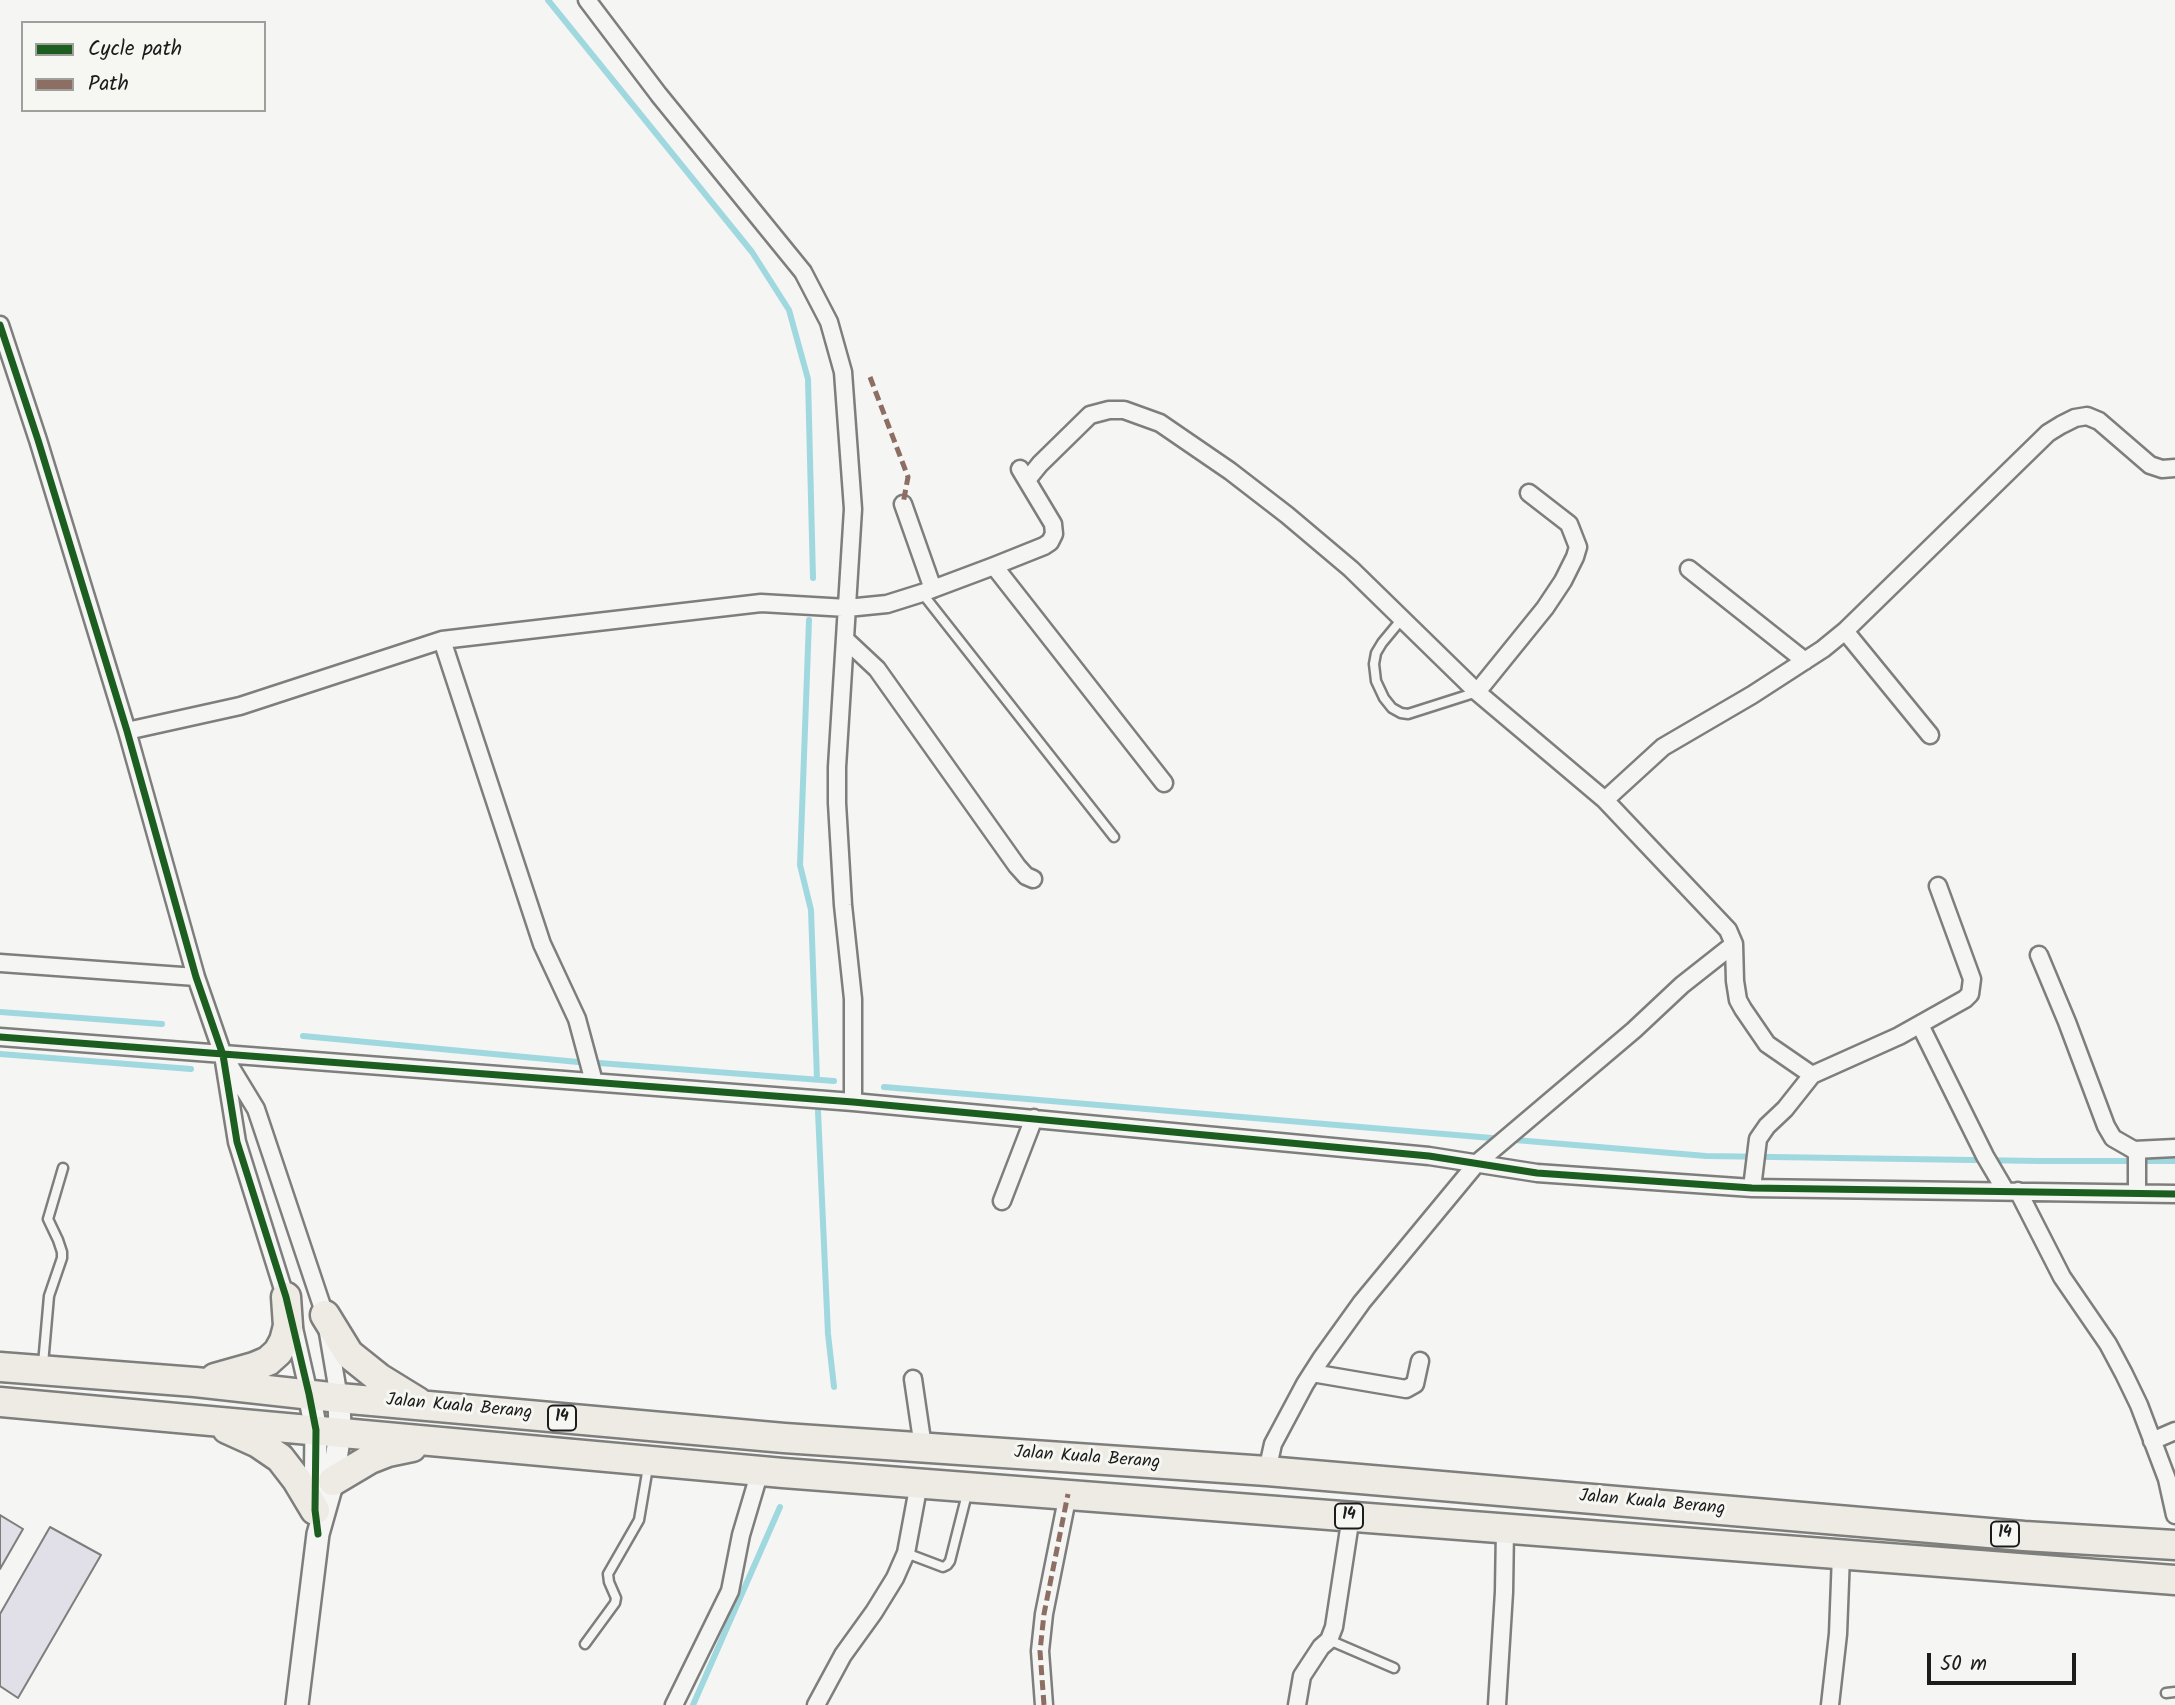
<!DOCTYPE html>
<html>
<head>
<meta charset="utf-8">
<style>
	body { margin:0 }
	#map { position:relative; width:2175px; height:1705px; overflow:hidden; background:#f5f5f3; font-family:Kalam,sans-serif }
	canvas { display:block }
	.legend { position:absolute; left:21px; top:21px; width:245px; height:91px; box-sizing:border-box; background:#f6f6f2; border:2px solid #9f9f9c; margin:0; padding:9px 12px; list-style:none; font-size:21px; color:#1c1c1c }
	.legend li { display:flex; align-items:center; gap:14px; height:35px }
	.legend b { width:35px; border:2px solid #9f9f9c }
	.scale { position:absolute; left:1927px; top:1653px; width:149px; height:32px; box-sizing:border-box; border:4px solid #1c1c1c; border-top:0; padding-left:9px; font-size:21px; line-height:24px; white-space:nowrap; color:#1c1c1c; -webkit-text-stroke:5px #f6f6f2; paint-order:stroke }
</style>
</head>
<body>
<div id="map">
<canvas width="2175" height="1705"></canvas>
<ul class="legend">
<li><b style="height:9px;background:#1b5e20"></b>Cycle path</li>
<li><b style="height:9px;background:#8d6e63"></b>Path</li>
</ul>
<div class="scale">50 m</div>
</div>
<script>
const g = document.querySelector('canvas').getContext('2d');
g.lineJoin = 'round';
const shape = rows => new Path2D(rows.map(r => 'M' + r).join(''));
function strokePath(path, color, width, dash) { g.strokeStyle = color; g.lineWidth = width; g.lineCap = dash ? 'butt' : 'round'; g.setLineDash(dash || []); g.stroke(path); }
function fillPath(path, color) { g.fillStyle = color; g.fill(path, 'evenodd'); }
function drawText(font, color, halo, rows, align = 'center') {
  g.font = font + ' Kalam,sans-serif'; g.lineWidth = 6; g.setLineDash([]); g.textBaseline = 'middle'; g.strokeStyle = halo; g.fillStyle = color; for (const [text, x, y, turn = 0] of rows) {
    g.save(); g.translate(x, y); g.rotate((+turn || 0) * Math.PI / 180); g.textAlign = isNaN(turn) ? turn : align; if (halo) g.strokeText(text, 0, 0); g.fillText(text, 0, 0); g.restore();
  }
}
const stream = shape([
	[548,0,752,252,789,310,808,379,813,578],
	[809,620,800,865,811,910,817,1079],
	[0,1012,162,1024],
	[303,1036,578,1062],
	[0,1054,191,1069],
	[599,1063,834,1081],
	[884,1087,1706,1156,2039,1161,2175,1161],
	[818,1111,828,1334,834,1387],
	[693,1705,780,1507]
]);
const building = shape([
	[0,1515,23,1529,0,1569,0,1515],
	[50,1527,101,1555,18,1698,0,1686,0,1614,50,1527]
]);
const service = shape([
	[922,593,1114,837],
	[1401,620,1382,643,1376,653,1374,664,1376,681,1384,698,1392,708,1401,713,1408,714,1477,692],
	[43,1364,49,1296,62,1258,62,1252,58,1240,48,1219,63,1168],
	[906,1553,943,1567,947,1565,950,1561,968,1490],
	[1329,1640,1394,1668],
	[585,1644,615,1603,616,1598,609,1582,608,1574,639,1520,648,1467],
	[2166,1693,2175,1692]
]);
const minor = shape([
	[587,0,659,95,803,272,829,322,843,372,853,509,837,767,837,803,843,905,853,999,853,1102],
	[0,325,38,440,127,731,196,977,223,1055,237,1142,287,1302],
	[1027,480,1040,464,1090,415,1109,410,1124,410,1160,423,1230,471,1287,515,1351,569,1477,692,1605,800,1728,930,1734,944,1735,981,1738,1000,1743,1009,1767,1044,1812,1075,1785,1109,1767,1126,1758,1139,1752,1188],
	[903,504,933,589],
	[994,566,1164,783],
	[1689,569,1805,661],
	[1845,631,1930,735],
	[442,640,542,944,577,1019,594,1082],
	[846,640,877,669,1017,866,1026,876,1033,879],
	[1477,692,1545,608,1563,581,1575,557,1578,547,1569,524,1529,493],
	[127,731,240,706,442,640,761,603,847,608,887,604,922,593,994,566,1044,546,1050,542,1054,534,1053,524,1020,469],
	[1605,800,1663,747,1752,695,1823,649,1845,631,2048,433,2061,425,2075,418,2087,416,2099,421,2150,465,2162,469,2175,468],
	[2039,955,2067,1022,2106,1126,2113,1138,2134,1150],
	[0,963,196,977],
	[1920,1025,1985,1156,2005,1190],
	[0,1037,853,1102,1429,1156,1537,1173,1752,1188,2175,1194],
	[228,1063,256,1109,325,1315,339,1398],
	[1812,1075,1899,1036,1965,999,1970,994,1972,979,1938,886],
	[2018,1191,2062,1277,2108,1344,2124,1374,2139,1405,2167,1479,2175,1515],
	[2137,1193,2137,1155,2134,1150,2175,1148],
	[1002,1201,1034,1118],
	[293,1324,309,1394],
	[1312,1373,1406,1389,1415,1384,1420,1361],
	[913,1379,923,1447],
	[2152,1441,2175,1431],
	[1267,1471,1273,1444,1305,1384,1321,1359,1362,1302,1477,1163,1634,1030,1682,985,1734,944],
	[674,1705,730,1591,741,1535,760,1471],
	[816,1705,843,1655,874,1612,895,1578,906,1553,919,1483],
	[1044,1705,1040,1651,1044,1614,1068,1494],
	[1297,1705,1302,1676,1321,1647,1329,1640,1334,1627,1351,1516],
	[1497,1705,1504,1592,1505,1529],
	[1830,1705,1838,1634,1841,1555]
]);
const tertiary = shape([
	[309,1394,316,1430,315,1510],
	[297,1705,318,1534,333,1481,340,1432,339,1398]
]);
const trunk = shape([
	[325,1315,349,1354,379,1378,418,1402],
	[0,1367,195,1382,339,1398,784,1438,1267,1471,2024,1536,2175,1545],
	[215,1378,254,1367,268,1361,278,1352,284,1341,288,1326,286,1297],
	[0,1402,783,1473,2175,1580],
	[227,1429,258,1443,280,1458,297,1480,315,1510],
	[333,1481,370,1459,388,1452,412,1447]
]);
const quiet = shape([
	[870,377,908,477,903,504],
	[1044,1705,1040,1651,1044,1614,1068,1494]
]);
const cycleway = shape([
	[0,325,38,440,127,731,196,977,223,1055,237,1142,286,1297,309,1394,316,1430,315,1510,318,1534],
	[0,1037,853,1102,1429,1156,1537,1173,1752,1188,2175,1194]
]);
const shields = [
	[562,1418,28],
	[1349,1516,28],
	[2005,1534,28]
];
const shieldNames = [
	["14",562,1418],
	["14",1349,1516],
	["14",2005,1534]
];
const streetNames = [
	["Jalan Kuala Berang",459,1408,5],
	["Jalan Kuala Berang",1087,1459,4],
	["Jalan Kuala Berang",1652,1504,5]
];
strokePath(stream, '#a0d8df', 6);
fillPath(building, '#e1dfe8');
strokePath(building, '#7e7e7d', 2);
strokePath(service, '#7e7e7d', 13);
strokePath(minor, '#7e7e7d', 21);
strokePath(tertiary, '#7e7e7d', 26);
strokePath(trunk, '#7e7e7d', 33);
strokePath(service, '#f5f5f3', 8);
strokePath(minor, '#f5f5f3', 16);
strokePath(tertiary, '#f5f5f3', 21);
strokePath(trunk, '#eeebe4', 28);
strokePath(quiet, '#8d6e63', 5, [10, 5]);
strokePath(cycleway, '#1b5e20', 7);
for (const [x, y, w] of shields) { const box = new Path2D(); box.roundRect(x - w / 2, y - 12.5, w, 25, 5); g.fillStyle = '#f6f6f2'; g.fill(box); strokePath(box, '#1c1c1c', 2); }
drawText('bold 16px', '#1c1c1c', null, shieldNames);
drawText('18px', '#1c1c1c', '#f6f6f2', streetNames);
</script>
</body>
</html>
